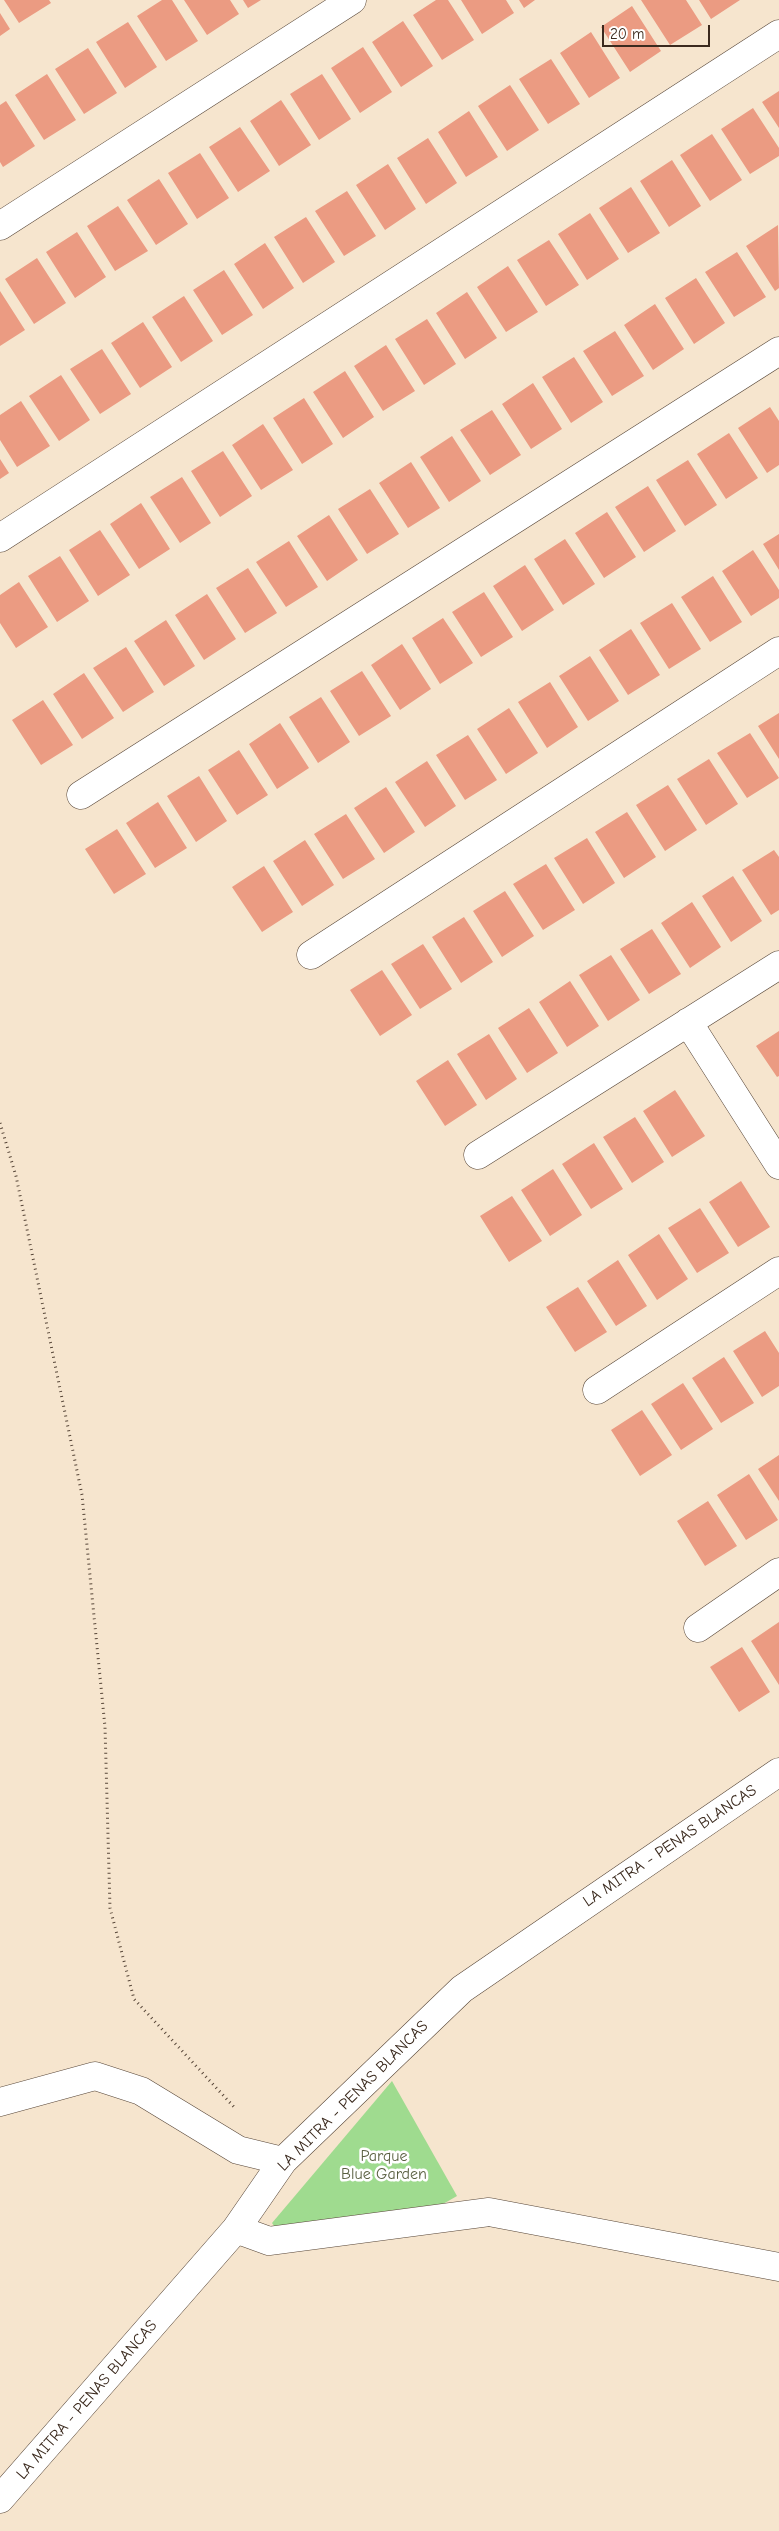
<!DOCTYPE html>
<html>
<head>
<meta charset="utf-8">
<style>
	body { margin:0 }
	#map { position:relative; width:779px; height:2531px; overflow:hidden; background:#f6e5ce; font-family:"Comic Neue",sans-serif }
	canvas { display:block }
	.scale { position:absolute; left:602px; top:25px; width:108px; height:22px; box-sizing:border-box; border:2px solid #3b2a1e; border-top:0; padding-left:6px; font-size:15px; line-height:18px; white-space:nowrap; color:#3b2a1e; -webkit-text-stroke:4px #fff; paint-order:stroke }
</style>
</head>
<body>
<div id="map">
<canvas width="779" height="2531"></canvas>
<div class="scale">20 m</div>
</div>
<script>
const g = document.querySelector('canvas').getContext('2d');
g.lineJoin = 'round';
function fillPath(path, color) { g.fillStyle = color; g.fill(path, 'evenodd'); }
const shape = rows => new Path2D(rows.map(r => 'M' + r).join(''));
function strokePath(path, color, width, dash) { g.strokeStyle = color; g.lineWidth = width; g.lineCap = dash ? 'butt' : 'round'; g.setLineDash(dash || []); g.stroke(path); }
function drawText(font, color, halo, rows, align = 'center') {
  g.font = font + ' "Comic Neue",sans-serif'; g.lineWidth = 5; g.setLineDash([]); g.textBaseline = 'middle'; g.strokeStyle = halo; g.fillStyle = color; for (const [text, x, y, turn = 0] of rows) {
    g.save(); g.translate(x, y); g.rotate((+turn || 0) * Math.PI / 180); g.textAlign = isNaN(turn) ? turn : align; if (halo) g.strokeText(text, 0, 0); g.fillText(text, 0, 0); g.restore();
  }
}
const green = shape([
	[392,2081,457,2196,443,2204,279,2233,272,2223]
]);
const building = shape([
	[4,0,49,0,51,3,19,23],
	[162,0,172,0,198,41,166,61,137,16],
	[184,0,230,0,239,14,207,35],
	[243,0,261,0,248,8],
	[436,0,448,0,474,40,442,60,413,15],
	[461,0,506,0,514,13,482,34],
	[519,0,535,0,524,8],
	[641,0,686,0,702,25,670,45],
	[699,0,740,0,711,19],
	[632,6,661,51,630,72,601,27],
	[0,13,10,29,0,36],
	[403,21,433,66,401,87,372,42],
	[128,22,157,67,125,88,96,42],
	[591,32,620,78,589,98,560,53],
	[363,47,392,92,360,113,331,68],
	[88,48,117,93,84,114,55,69],
	[551,59,580,104,548,124,519,79],
	[47,74,76,120,44,140,15,95],
	[322,74,351,119,319,140,290,94],
	[510,85,539,130,507,151,478,106],
	[779,91,779,128,762,102],
	[281,100,311,145,279,166,250,121],
	[6,101,35,146,3,167,0,162,0,105],
	[753,108,779,148,779,156,750,174,721,129],
	[469,111,498,157,466,177,438,132],
	[240,127,270,171,238,192,209,147],
	[712,134,742,180,710,201,680,155],
	[428,138,457,183,426,204,397,158],
	[200,153,229,198,197,219,168,173],
	[672,160,701,206,669,227,640,181],
	[388,164,416,209,385,230,356,185],
	[159,179,188,224,156,245,127,200],
	[631,187,660,233,628,253,599,208],
	[347,191,376,236,344,256,315,211],
	[118,206,148,251,115,271,87,226],
	[590,213,619,259,587,280,558,234],
	[306,217,335,262,303,283,274,237],
	[778,225,779,288,775,291,746,246],
	[77,232,106,277,75,298,46,252],
	[549,240,579,285,546,306,517,260],
	[265,243,294,288,263,309,234,264],
	[737,252,766,297,734,317,705,272],
	[37,258,66,303,34,324,5,279],
	[508,266,538,312,506,332,477,287],
	[224,270,253,315,222,335,193,290],
	[696,278,725,323,694,344,665,298],
	[0,291,25,330,0,346],
	[467,292,497,338,465,359,436,313],
	[184,296,213,341,181,362,152,317],
	[655,304,684,349,653,370,624,325],
	[427,319,456,364,424,385,395,339],
	[143,322,172,367,140,388,111,343],
	[615,331,644,376,612,396,583,351],
	[386,345,415,391,383,411,354,366],
	[102,349,131,394,100,414,70,369],
	[574,357,603,402,571,423,542,377],
	[345,371,374,417,343,438,313,392],
	[61,375,90,420,59,441,29,396],
	[533,383,562,429,531,449,502,404],
	[304,398,333,444,302,464,273,418],
	[21,401,50,446,17,467,0,440,0,415],
	[770,407,779,421,779,465,767,473,738,428],
	[492,410,521,455,490,475,460,430],
	[263,424,293,470,261,490,232,445],
	[729,433,758,478,726,499,697,454],
	[452,436,481,481,449,502,420,457],
	[223,451,252,496,220,517,191,471],
	[0,459,9,473,0,479],
	[688,460,717,505,685,526,656,480],
	[411,462,440,508,408,528,379,483],
	[182,477,211,523,180,543,150,497],
	[648,486,676,531,644,552,615,507],
	[370,489,399,534,367,554,338,509],
	[141,503,170,549,139,569,110,524],
	[607,512,636,557,604,578,575,533],
	[329,515,358,560,327,581,297,536],
	[100,530,130,575,98,596,69,550],
	[779,534,779,570,763,544],
	[565,539,595,584,563,605,534,559],
	[289,541,318,587,286,607,256,562],
	[753,550,779,590,779,598,751,616,722,571],
	[60,556,89,601,57,622,28,576],
	[525,565,554,610,522,631,493,586],
	[248,568,277,613,245,633,216,588],
	[713,576,742,622,710,642,681,597],
	[19,582,48,627,16,648,0,623,0,595],
	[484,592,513,637,481,657,452,612],
	[207,594,236,639,204,660,175,615],
	[672,603,701,649,669,669,640,623],
	[443,618,473,663,440,684,412,638],
	[166,620,195,666,164,686,134,641],
	[631,629,660,675,628,695,599,650],
	[402,644,431,689,400,710,371,665],
	[126,647,154,692,123,712,93,668],
	[590,656,619,701,588,721,559,676],
	[362,671,391,716,359,736,330,691],
	[84,673,114,718,82,739,53,694],
	[550,682,578,727,547,748,518,702],
	[321,697,350,742,318,763,289,717],
	[43,700,73,745,41,765,12,720],
	[509,708,538,753,506,774,477,729],
	[779,713,779,759,758,726],
	[280,723,309,768,277,789,249,744],
	[750,733,779,778,747,798,717,753],
	[468,735,497,780,465,800,436,755],
	[239,750,268,795,237,815,208,770],
	[709,759,738,804,706,825,677,779],
	[427,761,456,806,425,827,395,782],
	[199,776,227,821,196,842,167,796],
	[668,785,697,830,665,851,636,805],
	[386,787,415,832,384,853,354,808],
	[158,802,187,848,155,868,126,823],
	[627,812,656,857,624,878,595,832],
	[346,814,375,859,343,879,314,834],
	[117,829,146,874,114,894,85,849],
	[587,838,615,883,583,904,554,858],
	[305,840,334,885,302,906,273,861],
	[774,850,779,857,779,910,771,915,742,870],
	[546,864,575,910,543,930,513,884],
	[264,866,293,912,262,932,232,887],
	[733,876,762,921,731,942,702,896],
	[505,891,534,936,502,957,473,911],
	[692,902,721,947,690,968,661,923],
	[464,917,493,962,461,983,432,937],
	[652,929,681,974,649,994,620,949],
	[423,944,452,989,420,1009,391,964],
	[611,955,640,1000,608,1021,579,975],
	[382,970,412,1015,380,1036,350,990],
	[570,981,599,1026,567,1047,539,1002],
	[529,1008,558,1053,527,1073,498,1028],
	[779,1031,779,1076,777,1077,756,1046],
	[489,1034,517,1079,486,1100,457,1054],
	[448,1060,477,1105,445,1126,416,1081],
	[675,1090,705,1136,672,1157,643,1111],
	[635,1117,664,1162,632,1183,603,1137],
	[594,1143,623,1189,591,1209,562,1164],
	[553,1169,582,1215,550,1236,521,1190],
	[741,1181,770,1227,738,1247,709,1202],
	[512,1196,542,1241,509,1262,480,1216],
	[700,1208,729,1253,697,1273,668,1228],
	[659,1234,688,1279,657,1300,628,1255],
	[618,1260,647,1306,616,1326,587,1281],
	[578,1287,607,1332,575,1352,546,1307],
	[765,1331,779,1353,779,1386,762,1397,733,1351],
	[724,1357,754,1403,721,1423,692,1378],
	[683,1383,713,1429,681,1450,651,1404],
	[642,1410,672,1455,640,1476,611,1430],
	[779,1455,779,1501,758,1469],
	[749,1474,778,1520,746,1540,717,1495],
	[708,1501,737,1546,705,1566,677,1521],
	[779,1622,779,1685,751,1641],
	[742,1647,770,1692,739,1712,710,1667]
]);
const path = shape([
	[0,1123,16,1176,82,1495,105,1727,110,1908,134,1999,234,2107]
]);
const street = shape([
	[0,226,352,0],
	[0,538,779,34],
	[81,795,779,351],
	[311,955,779,651],
	[688,1022,779,1165],
	[478,1155,779,965],
	[597,1390,779,1271],
	[698,1628,779,1572],
	[0,2102,95,2076,141,2091,238,2150,283,2161],
	[236,2229,269,2241,489,2212,779,2267],
	[0,2499,236,2229,283,2161,462,1989,779,1772]
]);
const streetNames = [
	["LA MITRA - PENAS BLANCAS",670,1846,-34],
	["LA MITRA - PENAS BLANCAS",353,2096,-45],
	["LA MITRA - PENAS BLANCAS",87,2400,-49]
];
const parkNames = [
	["Parque",384,2156],
	["Blue Garden",384,2174]
];
fillPath(green, '#9fdb8f');
fillPath(building, '#eb9b82');
strokePath(street, '#574638', 29);
strokePath(path, '#574638', 3, [1, 4]);
strokePath(street, '#fff', 28);
drawText('16px', '#3b2a1e', '#fff', streetNames);
drawText('16px', '#595f40', '#fff', parkNames);
</script>
</body>
</html>
